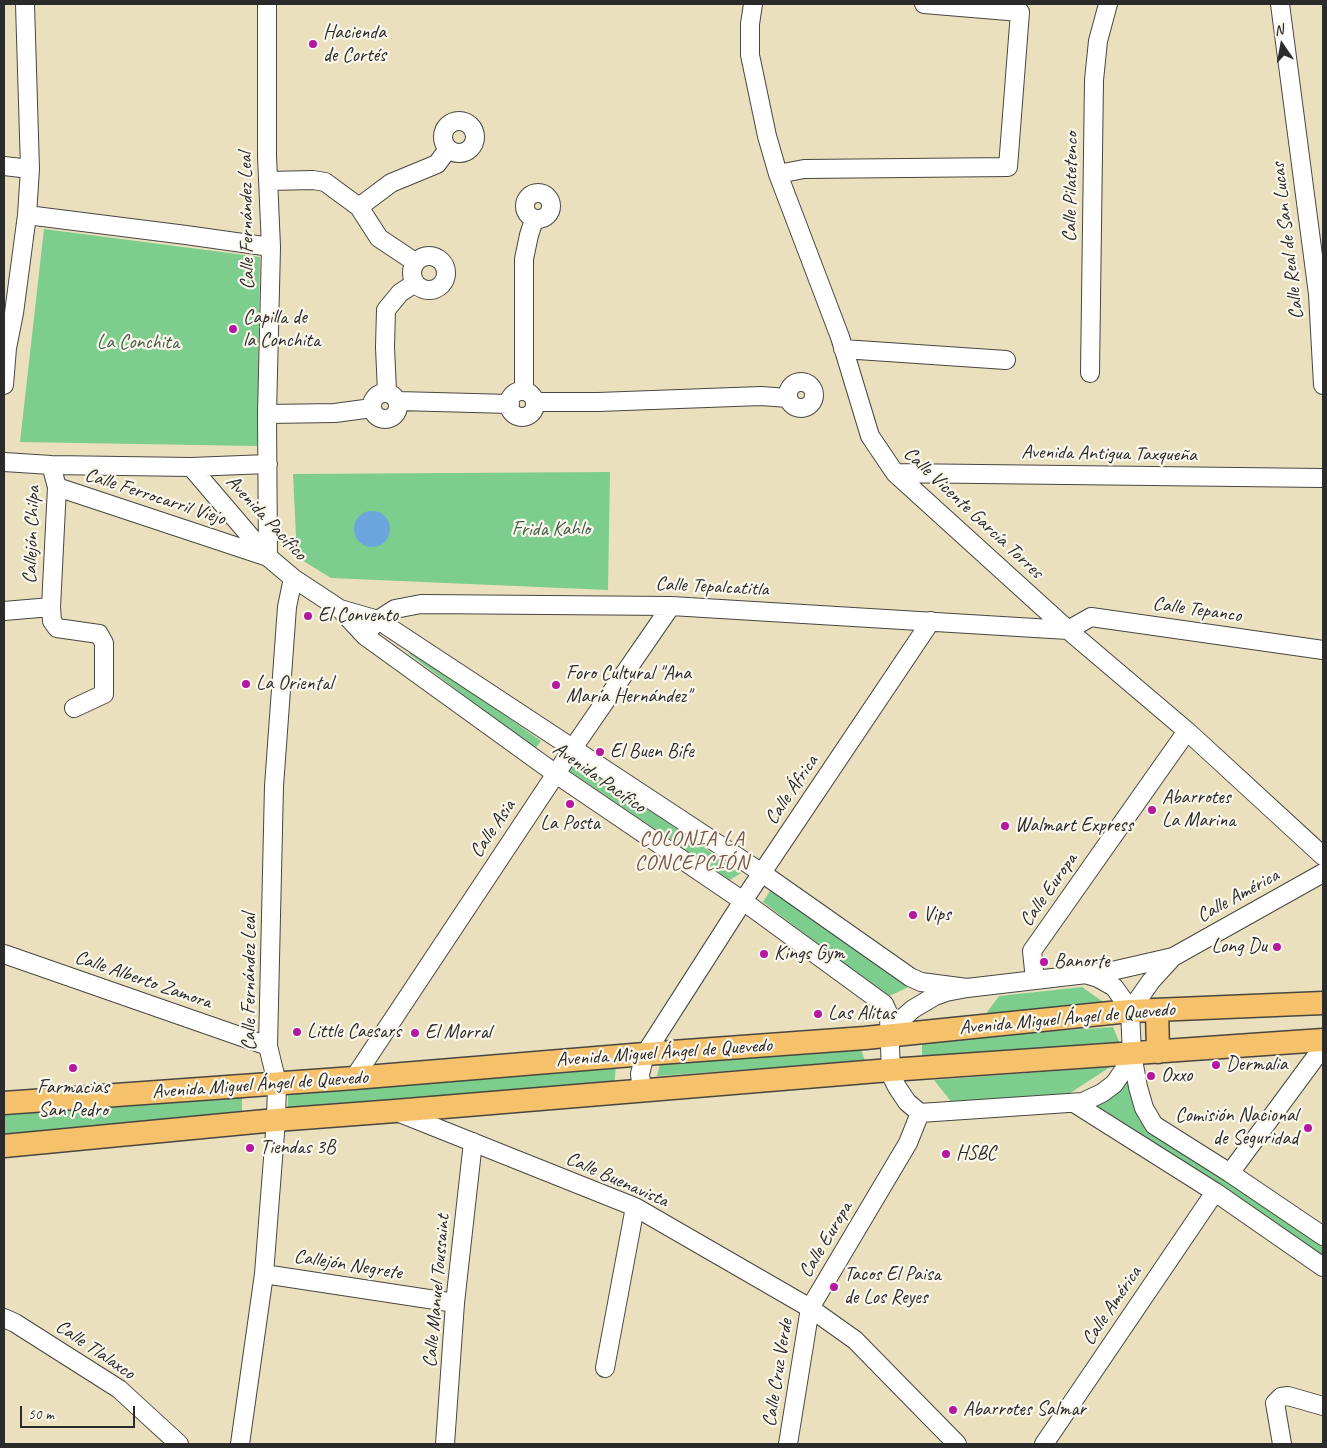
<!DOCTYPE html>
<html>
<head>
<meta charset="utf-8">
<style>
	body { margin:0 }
	#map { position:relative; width:1327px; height:1448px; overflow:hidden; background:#eae0be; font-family:Caveat,sans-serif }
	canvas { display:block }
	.frame { position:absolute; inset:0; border:5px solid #2b2b2b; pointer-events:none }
	.north { position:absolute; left:1257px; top:20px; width:50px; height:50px; -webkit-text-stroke:4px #fbf7ec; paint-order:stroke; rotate:348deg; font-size:14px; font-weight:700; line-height:20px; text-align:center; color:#2b2b2b }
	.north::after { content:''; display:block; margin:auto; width:18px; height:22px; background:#2b2b2b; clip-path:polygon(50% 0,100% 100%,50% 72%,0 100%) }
	.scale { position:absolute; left:20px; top:1406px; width:115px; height:22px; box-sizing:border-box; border:2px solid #2b2b2b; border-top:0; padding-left:6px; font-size:15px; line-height:18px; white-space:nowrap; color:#2b2b2b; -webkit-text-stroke:4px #fbf7ec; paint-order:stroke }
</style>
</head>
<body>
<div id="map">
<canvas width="1327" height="1448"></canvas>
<div class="frame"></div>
<div class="north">N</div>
<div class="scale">50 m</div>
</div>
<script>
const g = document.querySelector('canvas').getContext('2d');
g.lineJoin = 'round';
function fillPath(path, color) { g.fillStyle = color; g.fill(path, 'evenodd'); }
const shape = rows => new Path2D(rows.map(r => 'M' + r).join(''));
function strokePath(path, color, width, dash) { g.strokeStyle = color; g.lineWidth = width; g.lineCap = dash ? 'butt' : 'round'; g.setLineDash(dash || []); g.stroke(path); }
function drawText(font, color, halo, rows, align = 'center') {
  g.font = font + ' Caveat,sans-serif'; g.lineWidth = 4.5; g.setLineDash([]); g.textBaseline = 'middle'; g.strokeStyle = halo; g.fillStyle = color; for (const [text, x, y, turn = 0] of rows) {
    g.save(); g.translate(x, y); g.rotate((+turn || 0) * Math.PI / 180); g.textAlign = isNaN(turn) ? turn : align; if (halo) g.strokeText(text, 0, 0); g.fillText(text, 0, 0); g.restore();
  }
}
const green = shape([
	[44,229,260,257,257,446,20,442],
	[610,472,608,590,331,578,297,557,293,474],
	[416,652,541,741,535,749,408,653],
	[575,759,741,873,730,880,568,770],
	[771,889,915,984,887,997,763,902],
	[1082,987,1109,1006,985,1015,999,996],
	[1113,1027,1120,1044,922,1057,922,1040],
	[860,1046,865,1061,657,1076,660,1064],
	[616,1066,614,1086,288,1112,288,1092],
	[1110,1067,1064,1097,953,1104,934,1080],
	[1128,1079,1139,1120,1323,1247,1323,1258,1093,1106],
	[242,1094,242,1114,4,1136,4,1111]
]);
const water = shape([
	'354 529a18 18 0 1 1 36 0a18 18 0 1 1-36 0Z'
]);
const minor = shape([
	[267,4,267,156,271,247,267,414,268,557],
	[753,4,750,24,750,55,767,136,778,174,840,337,870,436,895,473,1068,630,1187,731,1323,856],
	[1280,4,1318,294,1323,385],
	'443 137a16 16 0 1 1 32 0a16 16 0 1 1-32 0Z',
	[4,166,30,169],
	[778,174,804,169,1008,167,1020,12,924,4],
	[268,181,313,180,325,182,359,207,379,238,415,262],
	'525 206a13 13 0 1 1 26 0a13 13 0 1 1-26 0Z',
	[359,207,391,183,437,164,448,149],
	[27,215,186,235,271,247],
	'412 273a17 17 0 1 1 34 0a17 17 0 1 1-34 0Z',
	[843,349,1006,360],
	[1090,373,1094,80,1098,41,1108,4],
	'788 395a13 13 0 1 1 26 0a13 13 0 1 1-26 0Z',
	[4,385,7,348,14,313,27,215,30,169,25,4],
	[524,391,524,259,529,235,534,220],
	'509 404a13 13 0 1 1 26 0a13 13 0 1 1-26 0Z',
	[387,392,385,347,386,310,400,293,415,283],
	'372 406a13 13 0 1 1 26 0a13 13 0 1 1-26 0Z',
	[398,401,510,404],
	[535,402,598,402,761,396,788,398],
	[267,414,335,413,372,408],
	[4,462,51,465,191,467,268,464],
	[51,465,57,487,51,607,52,621,57,628,99,634,104,643,104,694,74,708],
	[191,467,268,557,293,578,340,609,365,636,556,774,743,901,884,1004,889,1015,891,1075,897,1087,907,1102,920,1113,1083,1102,1102,1093,1114,1084,1126,1067,1132,1054],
	[895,473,1323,478],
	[57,487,268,557],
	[340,609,378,620,762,873,910,977,921,982,967,988],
	[4,611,51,607],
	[372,627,378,620,395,609,421,604,671,606,1068,630],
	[1068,630,1091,617,1323,650],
	[4,954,268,1046],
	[1088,975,1098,978,1114,987,1127,1005,1130,1011,1132,1054,1138,1087,1144,1108,1154,1125,1230,1173,1323,1236],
	[1035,980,1032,951,1187,731],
	[1130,1011,1151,981,1173,957],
	[889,1036,896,1024,913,1009,935,996,946,992,967,988,1112,971,1173,957,1323,873],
	[354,1078,573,748,671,606],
	[642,1091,640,1074,645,1054,743,901,931,621],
	[1074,1103,1215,1192,1323,1267],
	[397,1112,635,1207,810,1308,855,1340,957,1444],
	[1230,1173,1323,1047],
	[264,1274,455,1303],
	[4,1318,15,1323,119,1389,179,1444],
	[605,1368,635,1207],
	[240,1444,264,1274,276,1120,277,1083,268,1046,274,786,287,607,293,578],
	[445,1444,455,1303,473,1142],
	[788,1444,810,1308,908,1143,920,1113],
	[1044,1444,1215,1192],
	[1282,1444,1275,1403,1281,1397,1288,1396,1323,1406]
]);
const major = shape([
	[1157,1010,1158,1052],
	[4,1103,354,1078,645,1054,865,1038,1130,1011,1323,1003],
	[4,1146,276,1120,395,1111,890,1070,1323,1040]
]);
const markers = [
	[313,44,5,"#b5179e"],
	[233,329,5,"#b5179e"],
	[308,616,5,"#b5179e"],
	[246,684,5,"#b5179e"],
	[556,685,5,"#b5179e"],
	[600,752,5,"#b5179e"],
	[570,804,5,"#b5179e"],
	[1152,810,5,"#b5179e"],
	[1005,826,5,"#b5179e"],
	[913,915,5,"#b5179e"],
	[1277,947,5,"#b5179e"],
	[764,954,5,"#b5179e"],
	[1044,962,5,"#b5179e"],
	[818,1014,5,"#b5179e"],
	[297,1032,5,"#b5179e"],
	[415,1033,5,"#b5179e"],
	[1216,1065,5,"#b5179e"],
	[73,1068,5,"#b5179e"],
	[1151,1076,5,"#b5179e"],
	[1308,1128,5,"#b5179e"],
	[250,1148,5,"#b5179e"],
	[946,1154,5,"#b5179e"],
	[834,1287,5,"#b5179e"],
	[953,1410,5,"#b5179e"]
];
const poiNames = [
	["Hacienda",323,33],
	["de Cortés",323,56],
	["Capilla de",243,318],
	["la Conchita",243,341],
	["El Convento",318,616],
	["Foro Cultural \"Ana",566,674],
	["María Hernández\"",566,697],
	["La Oriental",256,684],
	["El Buen Bife",610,752],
	["Abarrotes",1162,798],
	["La Marina",1162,821],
	["La Posta",570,824,"center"],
	["Walmart Express",1015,826],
	["Vips",923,915],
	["Long Du",1267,947,"right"],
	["Kings Gym",774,954],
	["Banorte",1054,962],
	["Las Alitas",828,1014],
	["Little Caesars",307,1032],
	["El Morral",425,1033],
	["Dermalia",1226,1065],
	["Oxxo",1161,1076],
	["Farmacias",73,1088,"center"],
	["San Pedro",73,1111,"center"],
	["Comisión Nacional",1298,1116,"right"],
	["de Seguridad",1298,1139,"right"],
	["Tiendas 3B",260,1148],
	["HSBC",956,1154],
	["Tacos El Paisa",844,1275],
	["de Los Reyes",844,1298],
	["Abarrotes Salmar",963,1410]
];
const streetNames = [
	["Calle Pilatetenco",1071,187,-89],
	["Calle Fernández Leal",247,221,-91],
	["Calle Real de San Lucas",1288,241,-97],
	["Avenida Antigua Taxqueña",1109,454,1],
	["Calle Ferrocarril Viejo",155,497,18],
	["Calle Vicente García Torres",973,513,43],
	["Avenida Pacífico",266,518,47],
	["Callejón Chilpa",32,535,-88],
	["Calle Tepalcatitla",712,587,3],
	["Calle Tepanco",1197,610,8],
	["Avenida Pacífico",599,778,35],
	["Calle África",792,790,-56],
	["Calle Asia",493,829,-56],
	["Calle Europa",1049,890,-55],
	["Calle América",1238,896,-29],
	["Calle Alberto Zamora",143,980,19],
	["Calle Fernández Leal",250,982,-90],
	["Avenida Miguel Ángel de Quevedo",1067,1019,-5],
	["Avenida Miguel Ángel de Quevedo",664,1053,-4],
	["Avenida Miguel Ángel de Quevedo",260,1085,-4],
	["Calle Buenavista",617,1180,24],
	["Calle Europa",826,1240,-59],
	["Callejón Negrete",348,1265,9],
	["Calle Manuel Toussaint",437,1291,-85],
	["Calle América",1112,1306,-56],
	["Calle Tlalaxco",95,1350,34],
	["Calle Cruz Verde",778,1373,-81]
];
const parkNames = [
	["La Conchita",138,343],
	["Frida Kahlo",551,530]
];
const neighbourhoodNames = [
	["COLONIA LA",692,839],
	["CONCEPCIÓN",692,863]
];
fillPath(green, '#7ccd8e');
fillPath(water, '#6ca6dc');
strokePath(minor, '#484641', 20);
strokePath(major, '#484641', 25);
strokePath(minor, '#fff', 18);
strokePath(major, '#f6c16b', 22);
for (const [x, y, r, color] of markers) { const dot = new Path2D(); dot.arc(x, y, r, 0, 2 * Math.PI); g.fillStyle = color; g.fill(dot); strokePath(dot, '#fbf7ec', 2); }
drawText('20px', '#2b2b2b', '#fbf7ec', poiNames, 'left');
drawText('20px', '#2b2b2b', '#fbf7ec', streetNames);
drawText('20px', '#435c49', '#fbf7ec', parkNames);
g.letterSpacing = '1px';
drawText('21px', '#72544a', '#fbf7ec', neighbourhoodNames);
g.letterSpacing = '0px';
</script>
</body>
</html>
